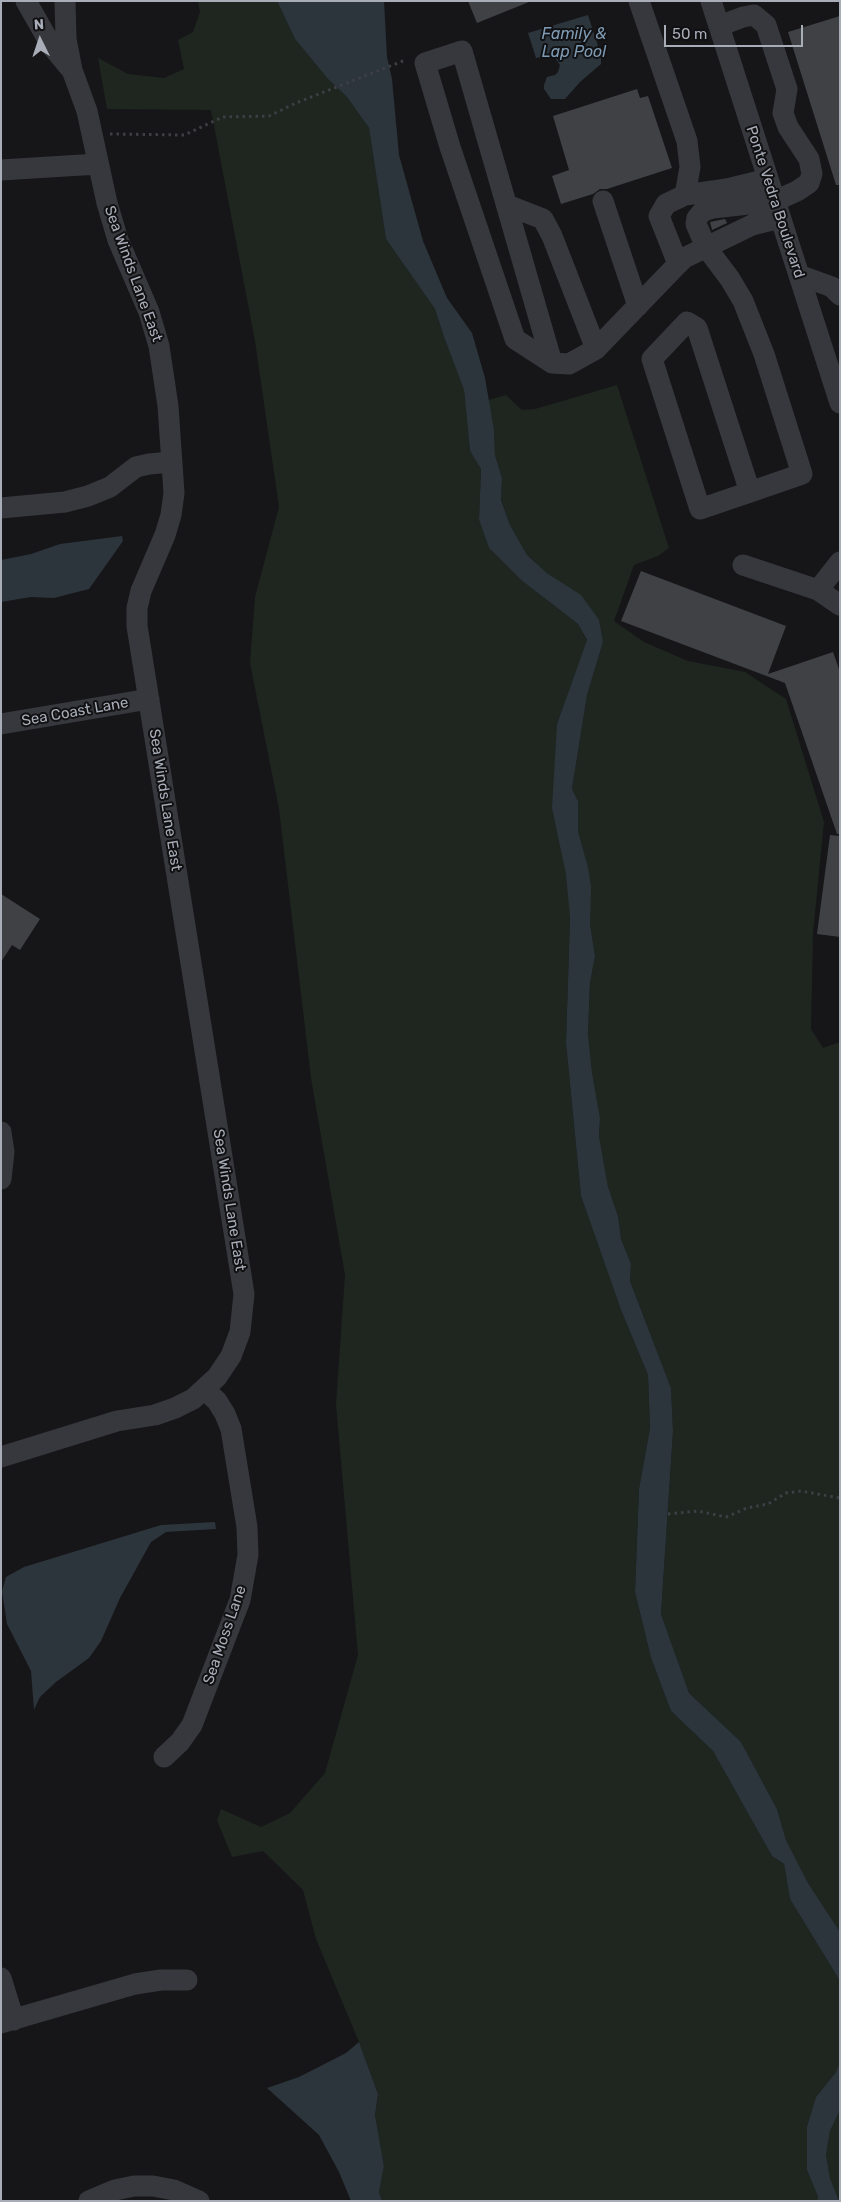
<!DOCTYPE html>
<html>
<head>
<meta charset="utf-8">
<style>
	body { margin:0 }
	#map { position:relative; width:841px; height:2202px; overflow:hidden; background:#161618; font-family:Rubik,sans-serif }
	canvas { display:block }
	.frame { position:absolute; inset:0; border:2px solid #a8adb8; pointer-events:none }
	.north { position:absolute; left:15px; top:15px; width:50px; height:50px; -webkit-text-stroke:4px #111113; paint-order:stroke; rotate:356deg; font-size:14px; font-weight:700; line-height:20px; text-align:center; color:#a8adb8 }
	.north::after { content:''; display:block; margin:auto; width:18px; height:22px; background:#a8adb8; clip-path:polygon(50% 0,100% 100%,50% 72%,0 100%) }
	.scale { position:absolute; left:664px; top:25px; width:139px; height:22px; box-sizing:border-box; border:2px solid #a8adb8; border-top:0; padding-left:6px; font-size:15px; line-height:18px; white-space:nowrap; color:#a8adb8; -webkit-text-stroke:4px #111113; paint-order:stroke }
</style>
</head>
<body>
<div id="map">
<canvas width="841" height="2202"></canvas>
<div class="frame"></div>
<div class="north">N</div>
<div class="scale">50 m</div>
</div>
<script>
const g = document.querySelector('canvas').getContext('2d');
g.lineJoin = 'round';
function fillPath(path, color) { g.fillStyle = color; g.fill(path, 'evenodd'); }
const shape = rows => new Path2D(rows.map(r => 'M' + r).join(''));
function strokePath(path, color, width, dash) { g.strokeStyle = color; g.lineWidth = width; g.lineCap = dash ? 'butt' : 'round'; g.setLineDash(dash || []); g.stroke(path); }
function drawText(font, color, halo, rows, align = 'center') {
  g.font = font + ' Rubik,sans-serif'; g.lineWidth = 4; g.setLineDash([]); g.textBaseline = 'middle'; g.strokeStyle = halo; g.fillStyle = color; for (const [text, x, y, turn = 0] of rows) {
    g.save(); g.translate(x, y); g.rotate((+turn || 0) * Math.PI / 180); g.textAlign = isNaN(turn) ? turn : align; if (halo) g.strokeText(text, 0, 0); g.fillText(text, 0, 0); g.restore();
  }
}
const green = shape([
	[198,1,277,1,295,39,328,79,347,97,369,128,386,239,435,309,444,337,464,390,470,451,481,469,479,520,489,548,521,580,578,624,587,641,557,724,570,918,566,1043,581,1196,621,1310,648,1375,650,1428,639,1489,635,1592,651,1658,671,1711,713,1751,772,1856,784,1864,790,1899,840,1981,840,2062,836,2072,816,2097,807,2170,818,2197,817,2201,382,2201,379,2192,384,2166,375,2115,378,2094,359,2042,316,1939,303,1890,263,1851,232,1857,217,1820,221,1809,261,1827,290,1813,325,1773,358,1655,336,1404,345,1275,311,1078,279,809,250,663,255,597,279,507,255,341,211,110,107,109,98,58,128,74,164,78,184,69,178,40,193,32,200,12],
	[617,385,669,548,658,556,634,565,614,621,644,642,688,661,745,672,786,699,824,822,813,933,811,1029,823,1048,840,1042,840,1932,808,1883,786,1840,777,1809,741,1742,689,1693,661,1614,673,1431,671,1388,630,1281,631,1264,621,1239,618,1216,608,1188,599,1136,600,1118,592,1072,588,1034,590,983,595,956,590,924,588,867,578,831,578,801,572,789,587,695,603,642,548,574,527,555,510,525,501,499,502,478,495,455,494,430,488,400,506,395,522,410,535,409],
	[840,2110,840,2201,839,2201,830,2178,826,2155,830,2131]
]);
const water = shape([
	[277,1,384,1,387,57,392,79,399,155,423,241,447,298,472,333,485,378,494,430,495,455,502,478,501,500,510,525,527,555,548,574,581,595,599,620,603,642,587,695,572,789,578,801,578,831,588,867,591,887,590,924,595,956,590,983,588,1034,592,1072,600,1118,599,1136,608,1187,618,1216,621,1239,631,1264,630,1281,671,1388,673,1431,661,1614,689,1693,741,1742,777,1809,786,1840,808,1883,840,1932,840,1981,790,1899,784,1864,772,1856,713,1751,671,1711,651,1658,635,1592,639,1489,650,1428,648,1375,621,1310,581,1196,566,1043,570,918,566,874,552,808,557,724,587,640,578,624,521,580,489,548,479,520,481,469,470,451,464,390,444,337,435,309,386,239,369,128,347,97,328,79,295,39],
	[588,15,601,55,601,64,580,82,565,99,551,99,544,89,544,85,547,77,555,75,558,72,560,65,553,55,536,58,528,33],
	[122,536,123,541,89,589,54,598,31,597,1,602,1,560,31,554,60,544],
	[215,1522,216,1529,166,1532,151,1542,120,1598,101,1641,89,1658,56,1682,40,1697,34,1710,31,1671,7,1624,2,1591,6,1577,24,1567,161,1525],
	[359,2042,378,2094,375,2115,384,2166,379,2192,382,2201,351,2201,339,2172,319,2135,267,2088,299,2077,346,2053],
	[840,2062,840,2110,830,2131,826,2155,830,2178,839,2201,817,2201,818,2197,807,2170,807,2127,816,2097,836,2072]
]);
const building = shape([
	[468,1,529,1,529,2,477,23],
	[840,16,840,185,836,185,788,32],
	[637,89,640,98,648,96,672,168,607,189,600,189,593,194,561,204,552,176,569,170,553,116],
	[725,219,727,223,712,230,710,222],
	[641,571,786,626,768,674,833,652,840,672,840,834,837,834,785,683,621,621],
	[830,835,840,836,840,937,817,934],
	[1,894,40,919,20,950,12,945,1,962]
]);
const path = shape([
	[110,134,184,135,223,117,269,116,296,103,403,61,406,61],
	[668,1514,698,1511,726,1517,747,1508,768,1504,786,1493,801,1491,840,1498]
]);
const minor = shape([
	[26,1,51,45,70,68],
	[639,1,687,141,690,167,685,195],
	[711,1,840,403],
	[719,26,743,17,754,15,766,25,787,89,783,113,788,127,809,159,812,174,809,183,797,191,775,201,713,208,703,211,697,218,696,224,706,247,730,279,743,301,764,354,802,474,750,492,700,509,652,359,687,322,697,328,750,492],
	[1,170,98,164],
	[768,179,727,189,685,195,666,204,659,216,678,264,684,258,752,225,780,218],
	[603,201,638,306],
	[507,205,543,219,552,236,596,349],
	[799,275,832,287,840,295],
	[552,363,462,51,425,63,450,147,515,339,552,363,569,364,596,349,678,264],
	[1,508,65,502,88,496,110,487,136,467,149,464,172,462],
	[840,562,818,590,840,605],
	[743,565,818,590],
	[1,724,149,699],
	[1,1132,4,1152,1,1179],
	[1,1457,117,1421,155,1415,175,1408,193,1399,217,1377,231,1356,240,1332,244,1294,137,626,137,608,141,591,165,535,171,515,174,493,168,406,159,346,149,312,118,240,107,203,87,111,72,70,66,39,65,1],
	[164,1757,180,1742,192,1725,240,1600,248,1555,247,1527,231,1429,225,1414,217,1401,205,1390],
	[1,1978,14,2020],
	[1,2023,135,1984,161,1980,187,1980],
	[89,2201,115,2190,134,2186,153,2186,174,2190,199,2201]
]);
const streetNames = [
	["Ponte Vedra Boulevard",775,202,72],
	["Sea Winds Lane East",133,274,70],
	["Sea Coast Lane",75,712,-10],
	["Sea Winds Lane East",165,800,81],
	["Sea Winds Lane East",229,1200,81],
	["Sea Moss Lane",225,1635,-71]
];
const waterNames = [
	["Family &",574,34],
	["Lap Pool",574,52]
];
fillPath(green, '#1e261f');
fillPath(water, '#2c353c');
fillPath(building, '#404145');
strokePath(path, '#3d3f44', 3, [2.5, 4]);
strokePath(minor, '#37383d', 21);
drawText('15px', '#a8adb8', '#111113', streetNames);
drawText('italic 16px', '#7f9bb3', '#111113', waterNames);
</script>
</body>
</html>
